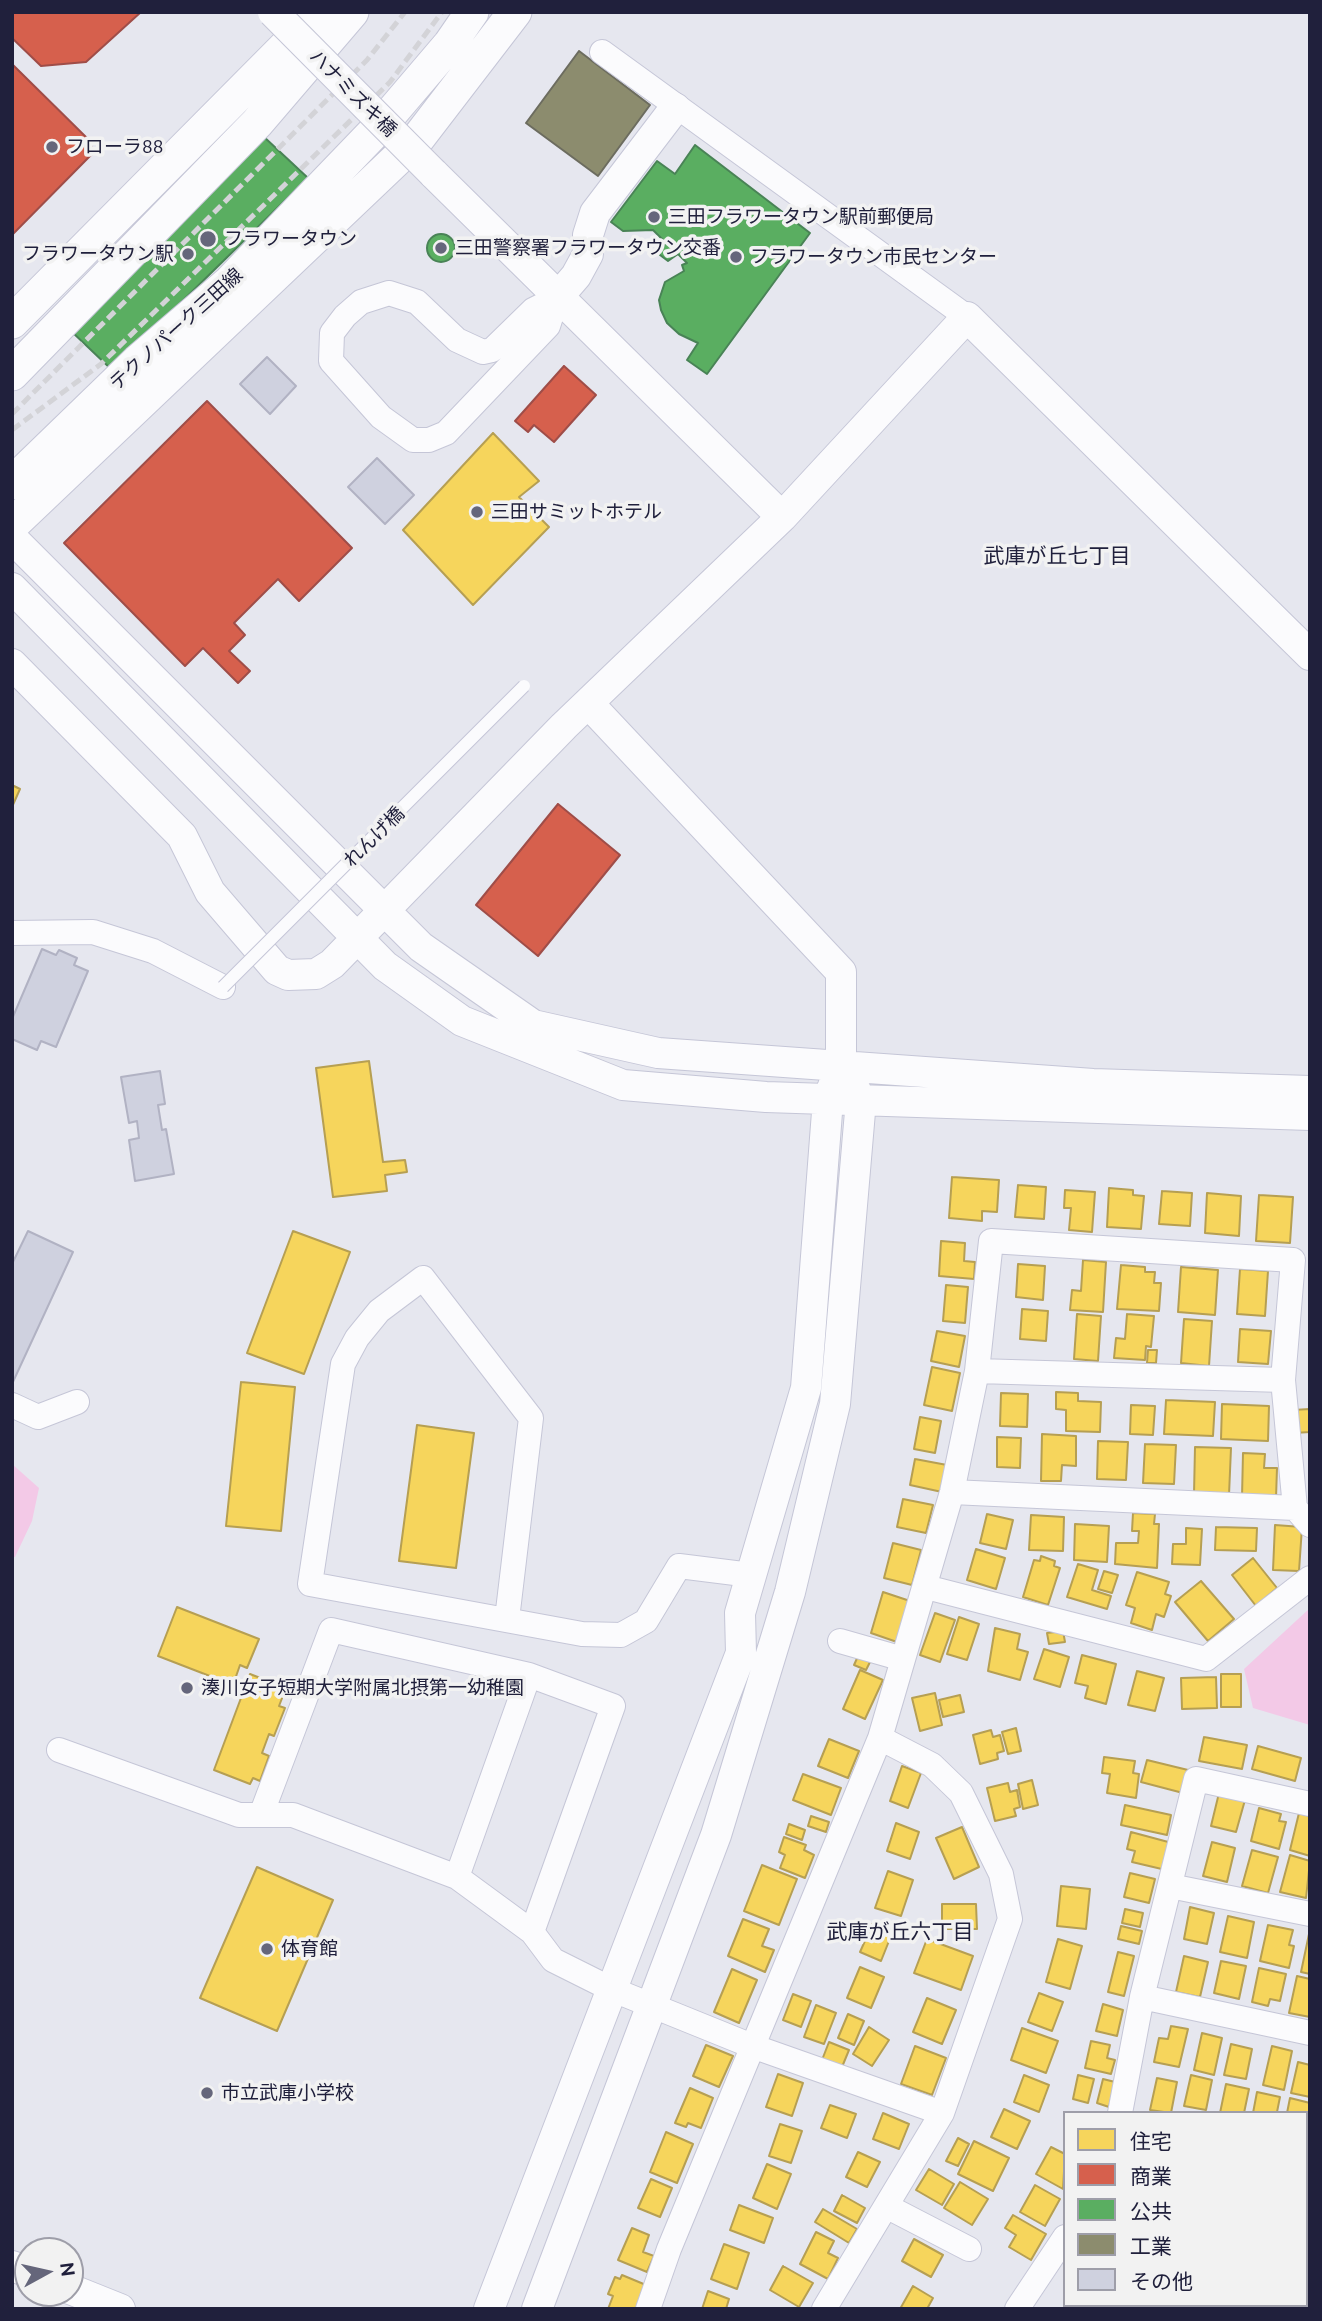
<!DOCTYPE html>
<html>
<head>
<meta charset="utf-8">
<style>
	body { margin:0 }
	#map { position:relative; width:1322px; height:2321px; overflow:hidden; background:#e6e7ef; font-family:Ubuntu,"Noto Sans JP",sans-serif }
	canvas { display:block }
	.frame { position:absolute; inset:0; border:14px solid #20203c; pointer-events:none }
	.legend { position:absolute; left:1063px; top:2111px; width:245px; height:196px; box-sizing:border-box; background:#f2f2f2; border:2px solid #9e9ea9; margin:0; padding:9px 12px; list-style:none; font-size:21px; color:#20203c }
	.legend li { display:flex; align-items:center; gap:14px; height:35px }
	.legend b { width:35px; border:2px solid #9e9ea9 }
	.north { position:absolute; left:14px; top:2237px; width:70px; height:70px; box-sizing:border-box; background:#f2f2f2; border:2px solid #9e9ea9; border-radius:50%; rotate:82deg; font-size:19px; font-weight:700; line-height:28px; text-align:center; color:#20203c }
	.north::after { content:''; display:block; margin:auto; width:24px; height:32px; background:#65667b; clip-path:polygon(50% 0,100% 100%,50% 72%,0 100%) }
</style>
</head>
<body>
<div id="map">
<canvas width="1322" height="2321"></canvas>
<div class="frame"></div>
<ul class="legend">
<li><b style="height:19px;background:#f6d55c"></b>住宅</li>
<li><b style="height:19px;background:#d6604d"></b>商業</li>
<li><b style="height:19px;background:#5aae61"></b>公共</li>
<li><b style="height:19px;background:#8c8c6e"></b>工業</li>
<li><b style="height:19px;background:#cfd1df"></b>その他</li>
</ul>
<div class="north">N</div>
</div>
<script>
const g = document.querySelector('canvas').getContext('2d');
g.lineJoin = 'round';
function fillPath(path, color) { g.fillStyle = color; g.fill(path, 'evenodd'); }
const shape = rows => new Path2D(rows.map(r => 'M' + r).join(''));
function strokePath(path, color, width, dash) { g.strokeStyle = color; g.lineWidth = width; g.lineCap = dash ? 'butt' : 'round'; g.setLineDash(dash || []); g.stroke(path); }
function drawText(font, color, halo, rows, align = 'center') {
  g.font = font + ' Ubuntu,"Noto Sans JP",sans-serif'; g.lineWidth = 7; g.setLineDash([]); g.textBaseline = 'middle'; g.strokeStyle = halo; g.fillStyle = color; for (const [text, x, y, turn = 0] of rows) {
    g.save(); g.translate(x, y); g.rotate((+turn || 0) * Math.PI / 180); g.textAlign = isNaN(turn) ? turn : align; if (halo) g.strokeText(text, 0, 0); g.fillText(text, 0, 0); g.restore();
  }
}
const green = shape([
	[12,1464,39,1488,32,1521,15,1557,12,1557],
	[1310,1608,1310,1725,1253,1708,1244,1669]
]);
const homes = shape([
	[493,433,539,481,519,497,549,527,473,605,403,530,493,433],
	[12,785,20,789,12,807,12,785],
	[369,1061,383,1162,405,1160,407,1172,385,1175,387,1191,333,1197,316,1068,369,1061],
	[952,1177,999,1180,997,1212,982,1211,982,1221,949,1218,952,1177],
	[1018,1185,1046,1187,1044,1219,1015,1217,1018,1185],
	[1109,1188,1133,1190,1133,1195,1144,1196,1141,1229,1107,1227,1109,1188],
	[1065,1190,1095,1192,1092,1232,1069,1230,1071,1208,1064,1208,1065,1190],
	[1162,1191,1192,1193,1190,1226,1159,1224,1162,1191],
	[1207,1193,1241,1196,1239,1236,1205,1233,1207,1193],
	[1259,1195,1293,1197,1290,1243,1256,1241,1259,1195],
	[293,1231,350,1252,304,1374,247,1353,293,1231],
	[941,1241,965,1243,964,1261,975,1262,974,1279,939,1276,941,1241],
	[1083,1260,1106,1262,1103,1312,1070,1310,1072,1290,1081,1291,1083,1260],
	[1018,1264,1045,1266,1043,1300,1016,1297,1018,1264],
	[1121,1265,1145,1267,1145,1272,1155,1272,1154,1283,1161,1283,1159,1311,1117,1309,1121,1265],
	[1181,1267,1218,1270,1215,1315,1178,1312,1181,1267],
	[1240,1269,1268,1271,1265,1316,1237,1314,1240,1269],
	[946,1285,968,1287,965,1323,943,1321,946,1285],
	[1022,1309,1048,1311,1046,1341,1020,1339,1022,1309],
	[1077,1314,1101,1316,1098,1361,1074,1359,1077,1314],
	[1127,1314,1154,1316,1151,1347,1146,1346,1145,1360,1114,1358,1116,1338,1125,1339,1127,1314],
	[1184,1319,1212,1321,1209,1366,1181,1363,1184,1319],
	[1240,1329,1271,1331,1268,1364,1238,1362,1240,1329],
	[937,1331,965,1336,959,1367,931,1361,937,1331],
	[1148,1350,1157,1350,1156,1363,1147,1363,1148,1350],
	[932,1367,960,1373,952,1411,924,1405,932,1367],
	[241,1382,295,1387,281,1531,226,1526,241,1382],
	[1056,1392,1078,1393,1078,1401,1101,1402,1100,1432,1066,1431,1066,1410,1056,1409,1056,1392],
	[1001,1393,1028,1394,1027,1427,1000,1426,1001,1393],
	[1166,1400,1215,1402,1213,1436,1164,1434,1166,1400],
	[1222,1404,1269,1406,1268,1441,1221,1439,1222,1404],
	[1131,1405,1155,1406,1153,1435,1130,1434,1131,1405],
	[1310,1409,1310,1432,1294,1433,1293,1410,1310,1409],
	[920,1417,941,1421,935,1453,914,1449,920,1417],
	[417,1425,474,1433,456,1568,399,1561,417,1425],
	[1042,1434,1076,1436,1076,1466,1062,1465,1061,1481,1041,1481,1042,1434],
	[997,1437,1021,1438,1020,1468,997,1467,997,1437],
	[1098,1441,1128,1442,1126,1480,1097,1479,1098,1441],
	[1145,1444,1176,1445,1174,1484,1143,1483,1145,1444],
	[1195,1447,1231,1448,1229,1495,1194,1494,1195,1447],
	[1243,1453,1265,1454,1264,1468,1277,1468,1276,1498,1242,1497,1243,1453],
	[915,1459,947,1465,942,1492,910,1485,915,1459],
	[903,1499,933,1505,926,1533,897,1527,903,1499],
	[1133,1513,1155,1514,1154,1524,1159,1524,1157,1568,1115,1564,1116,1543,1138,1543,1139,1531,1132,1531,1133,1513],
	[987,1514,1013,1520,1006,1549,980,1543,987,1514],
	[1031,1515,1064,1517,1063,1551,1029,1550,1031,1515],
	[1075,1524,1109,1526,1107,1562,1074,1560,1075,1524],
	[1275,1525,1302,1527,1299,1571,1273,1570,1275,1525],
	[1216,1527,1257,1528,1256,1551,1215,1550,1216,1527],
	[1186,1528,1202,1529,1200,1565,1172,1564,1173,1544,1186,1544,1186,1528],
	[893,1543,921,1550,912,1585,884,1578,893,1543],
	[976,1549,1005,1558,996,1589,967,1580,976,1549],
	[1041,1556,1055,1561,1054,1566,1060,1568,1048,1605,1023,1597,1034,1560,1040,1561,1041,1556],
	[1253,1558,1277,1588,1256,1606,1232,1575,1253,1558],
	[1078,1564,1098,1570,1092,1590,1111,1596,1107,1609,1067,1597,1078,1564],
	[1104,1571,1118,1575,1112,1593,1098,1589,1104,1571],
	[1137,1572,1169,1582,1165,1594,1171,1596,1164,1617,1156,1614,1152,1630,1131,1623,1135,1608,1126,1605,1137,1572],
	[1201,1581,1234,1619,1208,1641,1175,1602,1201,1581],
	[883,1592,910,1601,897,1642,871,1633,883,1592],
	[177,1607,259,1639,247,1668,240,1665,233,1685,158,1656,177,1607],
	[935,1613,955,1620,940,1662,920,1655,935,1613],
	[959,1617,979,1624,967,1660,947,1654,959,1617],
	[995,1628,1020,1634,1017,1649,1028,1652,1020,1680,988,1671,995,1628],
	[1063,1631,1065,1642,1049,1644,1047,1633,1063,1631],
	[1044,1649,1069,1657,1060,1687,1034,1679,1044,1649],
	[859,1654,871,1660,866,1670,854,1665,859,1654],
	[1082,1655,1116,1664,1106,1704,1085,1698,1088,1686,1075,1683,1082,1655],
	[860,1670,883,1680,865,1719,843,1709,860,1670],
	[1137,1671,1164,1678,1155,1711,1128,1705,1137,1671],
	[250,1674,286,1688,279,1706,285,1708,274,1736,269,1734,262,1753,269,1756,260,1781,253,1778,250,1784,214,1770,250,1674],
	[1221,1674,1241,1674,1241,1707,1221,1707,1221,1674],
	[1216,1677,1217,1708,1182,1709,1181,1678,1216,1677],
	[935,1693,942,1725,920,1731,912,1698,935,1693],
	[960,1695,964,1712,943,1717,939,1700,960,1695],
	[1016,1728,1021,1751,1008,1754,1002,1732,1016,1728],
	[991,1730,993,1737,1000,1735,1004,1751,997,1753,998,1759,980,1764,973,1735,991,1730],
	[1204,1737,1247,1745,1242,1769,1199,1761,1204,1737],
	[829,1739,859,1751,848,1778,818,1766,829,1739],
	[1258,1746,1301,1758,1295,1781,1252,1769,1258,1746],
	[1104,1757,1135,1761,1133,1773,1139,1774,1136,1798,1107,1793,1110,1774,1102,1773,1104,1757],
	[1147,1760,1188,1770,1183,1793,1141,1782,1147,1760],
	[902,1766,921,1773,908,1808,890,1801,902,1766],
	[803,1774,841,1788,831,1815,793,1800,803,1774],
	[1032,1780,1038,1805,1023,1809,1018,1784,1032,1780],
	[1008,1783,1010,1792,1017,1790,1020,1807,1014,1809,1016,1816,995,1821,987,1788,1008,1783],
	[1219,1793,1245,1800,1236,1832,1211,1826,1219,1793],
	[1125,1805,1171,1815,1167,1835,1121,1825,1125,1805],
	[1259,1808,1281,1814,1279,1821,1286,1822,1279,1849,1251,1841,1259,1808],
	[1299,1813,1310,1816,1310,1856,1290,1850,1299,1813],
	[811,1816,829,1822,826,1832,808,1826,811,1816],
	[896,1823,919,1832,910,1859,887,1851,896,1823],
	[789,1824,805,1830,802,1840,786,1834,789,1824],
	[962,1827,979,1867,954,1879,936,1838,962,1827],
	[1131,1832,1172,1843,1166,1870,1132,1862,1135,1851,1127,1849,1131,1832],
	[784,1837,806,1845,804,1850,814,1855,805,1878,780,1868,785,1855,779,1852,784,1837],
	[1212,1842,1235,1848,1227,1882,1203,1876,1212,1842],
	[1252,1850,1278,1857,1268,1893,1242,1886,1252,1850],
	[1290,1855,1310,1861,1306,1898,1280,1892,1290,1855],
	[762,1865,797,1879,779,1925,744,1911,762,1865],
	[257,1867,333,1900,277,2031,200,1998,257,1867],
	[888,1871,913,1880,901,1916,875,1908,888,1871],
	[1130,1873,1155,1879,1149,1903,1124,1897,1130,1873],
	[1061,1886,1090,1889,1086,1929,1057,1926,1061,1886],
	[942,1904,976,1904,977,1929,942,1929,942,1904],
	[1190,1907,1214,1913,1207,1944,1184,1939,1190,1907],
	[1125,1909,1143,1913,1140,1927,1122,1923,1125,1909],
	[1228,1916,1254,1922,1247,1958,1220,1952,1228,1916],
	[743,1919,769,1929,762,1946,774,1950,765,1972,728,1956,743,1919],
	[873,1923,893,1931,881,1961,860,1952,873,1923],
	[1268,1925,1293,1930,1289,1945,1294,1946,1289,1968,1260,1961,1268,1925],
	[1121,1926,1142,1931,1139,1944,1118,1939,1121,1926],
	[1309,1934,1310,1934,1310,1974,1301,1972,1309,1934],
	[927,1939,973,1956,961,1990,914,1973,927,1939],
	[1058,1939,1082,1946,1070,1989,1046,1982,1058,1939],
	[1118,1952,1134,1956,1124,1996,1108,1992,1118,1952],
	[1184,1956,1208,1962,1200,1997,1176,1992,1184,1956],
	[1221,1961,1246,1966,1239,1999,1214,1993,1221,1961],
	[860,1967,884,1977,871,2008,847,1998,860,1967],
	[1259,1968,1286,1974,1280,2001,1270,1999,1268,2006,1252,2002,1259,1968],
	[732,1969,757,1980,739,2023,714,2012,732,1969],
	[1297,1976,1310,1979,1310,2017,1289,2013,1297,1976],
	[1039,1993,1063,2002,1052,2031,1028,2022,1039,1993],
	[793,1994,811,2001,801,2027,783,2020,793,1994],
	[927,1998,956,2010,942,2044,913,2032,927,1998],
	[1103,2004,1123,2010,1117,2036,1096,2031,1103,2004],
	[816,2005,836,2013,824,2044,804,2037,816,2005],
	[848,2014,864,2021,854,2045,838,2038,848,2014],
	[1171,2026,1188,2029,1179,2067,1154,2062,1159,2038,1168,2039,1171,2026],
	[869,2027,889,2040,872,2066,853,2054,869,2027],
	[1022,2028,1058,2041,1046,2073,1011,2060,1022,2028],
	[1202,2033,1222,2038,1214,2075,1194,2070,1202,2033],
	[1091,2041,1110,2045,1107,2058,1115,2060,1111,2074,1085,2068,1091,2041],
	[829,2042,849,2050,842,2067,822,2060,829,2042],
	[1231,2044,1252,2049,1246,2079,1224,2075,1231,2044],
	[706,2045,733,2056,719,2087,693,2076,706,2045],
	[915,2046,946,2058,932,2095,901,2084,915,2046],
	[1272,2046,1292,2051,1284,2090,1263,2085,1272,2046],
	[1298,2062,1310,2065,1310,2097,1291,2093,1298,2062],
	[778,2074,803,2083,792,2116,766,2107,778,2074],
	[1024,2075,1049,2085,1039,2112,1014,2102,1024,2075],
	[1078,2075,1094,2079,1088,2103,1073,2099,1078,2075],
	[1191,2075,1212,2080,1206,2110,1184,2106,1191,2075],
	[1157,2078,1177,2082,1171,2113,1150,2110,1157,2078],
	[1103,2079,1115,2082,1109,2107,1097,2103,1103,2079],
	[1226,2084,1249,2089,1244,2113,1220,2113,1226,2084],
	[690,2088,713,2098,701,2128,688,2123,686,2127,675,2123,690,2088],
	[1257,2092,1280,2097,1277,2112,1281,2113,1253,2113,1257,2092],
	[1290,2098,1310,2103,1310,2126,1306,2135,1306,2113,1287,2113,1290,2098],
	[830,2105,856,2114,847,2138,821,2128,830,2105],
	[1004,2109,1030,2121,1017,2149,991,2137,1004,2109],
	[883,2113,909,2124,899,2149,873,2139,883,2113],
	[780,2124,802,2131,791,2163,769,2156,780,2124],
	[666,2132,693,2144,677,2183,650,2172,666,2132],
	[958,2138,969,2144,958,2166,946,2161,958,2138],
	[974,2141,1009,2158,993,2191,958,2174,974,2141],
	[1051,2147,1065,2154,1063,2189,1036,2174,1051,2147],
	[858,2152,880,2162,867,2187,846,2177,858,2152],
	[767,2164,791,2174,777,2209,753,2198,767,2164],
	[929,2169,954,2184,942,2205,916,2190,929,2169],
	[651,2179,672,2188,660,2217,638,2208,651,2179],
	[1306,2181,1310,2182,1309,2220,1306,2220,1306,2181],
	[960,2182,988,2199,972,2225,944,2208,960,2182],
	[1035,2185,1060,2199,1045,2226,1020,2212,1035,2185],
	[842,2195,865,2208,857,2223,834,2211,842,2195],
	[739,2205,773,2218,764,2243,730,2230,739,2205],
	[823,2209,857,2229,849,2243,815,2222,823,2209],
	[1013,2215,1046,2234,1031,2260,1009,2247,1016,2235,1005,2228,1013,2215],
	[632,2228,649,2235,643,2252,654,2256,647,2272,618,2260,632,2228],
	[816,2232,834,2241,828,2253,838,2258,828,2279,800,2264,816,2232],
	[914,2239,943,2255,931,2277,902,2261,914,2239],
	[724,2244,749,2253,737,2289,711,2279,724,2244],
	[783,2266,813,2283,799,2307,770,2290,783,2266],
	[622,2275,646,2285,636,2309,608,2309,613,2296,608,2294,615,2277,620,2279,622,2275],
	[913,2286,933,2298,927,2309,900,2309,913,2286],
	[708,2291,729,2299,726,2309,702,2309,708,2291],
	[1133,2305,1157,2305,1156,2309,1132,2309,1133,2305],
	[1169,2305,1196,2305,1195,2309,1168,2309,1169,2305]
]);
const shops = shape([
	[12,12,141,12,86,62,41,66,12,38,12,12],
	[12,64,90,141,93,153,12,235,12,64],
	[564,366,596,395,554,442,534,425,528,432,515,421,564,366],
	[207,401,352,548,299,601,278,579,234,623,245,635,229,651,250,671,238,683,203,648,185,666,64,543,207,401],
	[558,804,620,855,538,956,476,905,558,804]
]);
const public = shape([
	[263,136,308,178,112,370,70,330,263,136],
	[695,145,810,233,707,374,687,360,698,343,679,334,667,323,661,310,659,300,665,282,684,271,682,265,687,263,678,254,668,261,660,255,659,250,666,243,653,230,623,231,611,222,657,161,675,174,695,145],
	'427 248a14 14 0 1 1 28 0a14 14 0 1 1-28 0Z'
]);
const industry = shape([
	[579,51,650,105,598,176,526,123,579,51]
]);
const building = shape([
	[267,357,296,386,270,414,240,384,267,357],
	[377,458,414,495,385,524,348,487,377,458],
	[42,949,56,955,59,950,77,958,74,965,88,971,56,1047,41,1041,37,1050,12,1039,12,1019,42,949],
	[160,1071,165,1104,158,1105,162,1130,166,1129,174,1174,135,1181,129,1140,139,1138,137,1121,129,1123,121,1077,160,1071],
	[28,1231,73,1252,12,1384,12,1264,28,1231]
]);
const minor = shape([
	[602,52,967,317],
	[389,293,417,302,457,340,483,352,492,350,533,310,557,298,548,326,446,433,429,440,413,440,381,417,331,361,332,333,345,316,361,302,389,293],
	[12,933,93,932,153,951,223,987],
	[977,1371,1283,1380],
	[12,1405,38,1417,77,1402],
	[952,1492,1295,1508],
	[926,1587,1206,1659,1310,1578],
	[507,1619,531,1418,423,1278,379,1311,357,1338,343,1364,310,1584,582,1634,621,1635,646,1621,679,1566,751,1575],
	[840,1641,903,1659],
	[59,1750,239,1815,293,1815,457,1877,532,1932,553,1960,611,1989,752,2046,942,2113],
	[261,1815,331,1630,529,1675,613,1706,532,1932],
	[457,1877,529,1675],
	[1170,1886,1310,1914],
	[1142,1997,1310,2033],
	[1120,2113,1142,1997,1196,1779,1310,1804],
	[1306,2162,1310,2162],
	[886,2206,969,2249],
	[1306,2300,1310,2301],
	[648,2309,669,2249,880,1738,952,1492,977,1371,991,1241,1293,1260,1283,1380,1295,1508,1310,1525],
	[824,2309,942,2113,1010,1919,1001,1874,961,1793,932,1765,880,1738],
	[1017,2309,1065,2237]
]);
const tertiary = shape([
	[433,173,782,517],
	[557,298,576,276,588,254,588,235,595,213,675,108],
	[12,538,421,947,533,1025,658,1053,1093,1084,1310,1091],
	[12,588,385,966,462,1021,623,1085,766,1097,1310,1115],
	[12,664,182,836,210,892,277,970,288,975,316,974,332,964,564,726,782,517,967,317,1310,655],
	[12,2266,28,2272],
	[70,2289,120,2309],
	[489,2309,741,1653,740,1613,806,1388,828,1099,841,1066,841,972,590,705],
	[537,2309,716,1835,790,1592,835,1404,861,1100,852,1084]
]);
const secondary = shape([
	[12,322,320,12],
	[12,374,257,123,352,12],
	[12,483,138,361,230,282,381,125,450,44,472,12],
	[12,525,416,141,515,12]
]);
const rail = shape([
	[12,414,367,60,405,12],
	[12,430,101,364,390,82,442,12]
]);
const serviceBridge = shape([
	[223,987,524,686]
]);
const tertiaryBridge = shape([
	[273,12,433,173]
]);
const markers = [
	[52,147,7,"#65667b"],
	[654,217,7,"#65667b"],
	[208,239,9,"#65667b"],
	[441,248,7,"#65667b"],
	[188,254,7,"#65667b"],
	[736,257,7,"#65667b"],
	[477,512,7,"#65667b"],
	[187,1688,7,"#65667b"],
	[267,1949,7,"#65667b"],
	[207,2093,7,"#65667b"]
];
const streetNames = [
	["ハナミズキ橋",353,93,45],
	["テクノパーク三田線",176,329,-42],
	["れんげ橋",374,837,-45]
];
const poiNames = [
	["フローラ88",66,147],
	["三田フラワータウン駅前郵便局",668,217],
	["フラワータウン",224,239],
	["三田警察署フラワータウン交番",455,248],
	["フラワータウン駅",174,254,"right"],
	["フラワータウン市民センター",750,257],
	["三田サミットホテル",491,512],
	["湊川女子短期大学附属北摂第一幼稚園",201,1688],
	["体育館",281,1949],
	["市立武庫小学校",221,2093]
];
const neighbourhoodNames = [
	["武庫が丘七丁目",1057,556],
	["武庫が丘六丁目",900,1932]
];
fillPath(green, '#f3c9e7');
fillPath(homes, '#f6d55c');
strokePath(homes, '#b69f52', 2);
fillPath(shops, '#d6604d');
strokePath(shops, '#9f4d48', 2);
fillPath(public, '#5aae61');
strokePath(public, '#498356', 2);
fillPath(industry, '#8c8c6e');
strokePath(industry, '#6c6c5f', 2);
fillPath(building, '#cfd1df');
strokePath(building, '#b1b2c3', 2);
strokePath(minor, '#c5c6d7', 26);
strokePath(tertiary, '#c5c6d7', 32);
strokePath(secondary, '#c5c6d7', 35);
strokePath(minor, '#fbfbfd', 24);
strokePath(tertiary, '#fbfbfd', 30);
strokePath(secondary, '#fbfbfd', 33);
strokePath(rail, '#d3d3d7', 5, [10, 5]);
strokePath(serviceBridge, '#c5c6d7', 14, []);
strokePath(tertiaryBridge, '#c5c6d7', 32, []);
strokePath(serviceBridge, '#fbfbfd', 12);
strokePath(tertiaryBridge, '#fbfbfd', 30);
for (const [x, y, r, color] of markers) { const dot = new Path2D(); dot.arc(x, y, r, 0, 2 * Math.PI); g.fillStyle = color; g.fill(dot); strokePath(dot, '#f2f2f2', 2.5); }
drawText('19px', '#20203c', '#f2f2f2', streetNames);
drawText('19px', '#20203c', '#f2f2f2', poiNames, 'left');
drawText('21px', '#20203c', '#f2f2f2', neighbourhoodNames);
</script>
</body>
</html>
